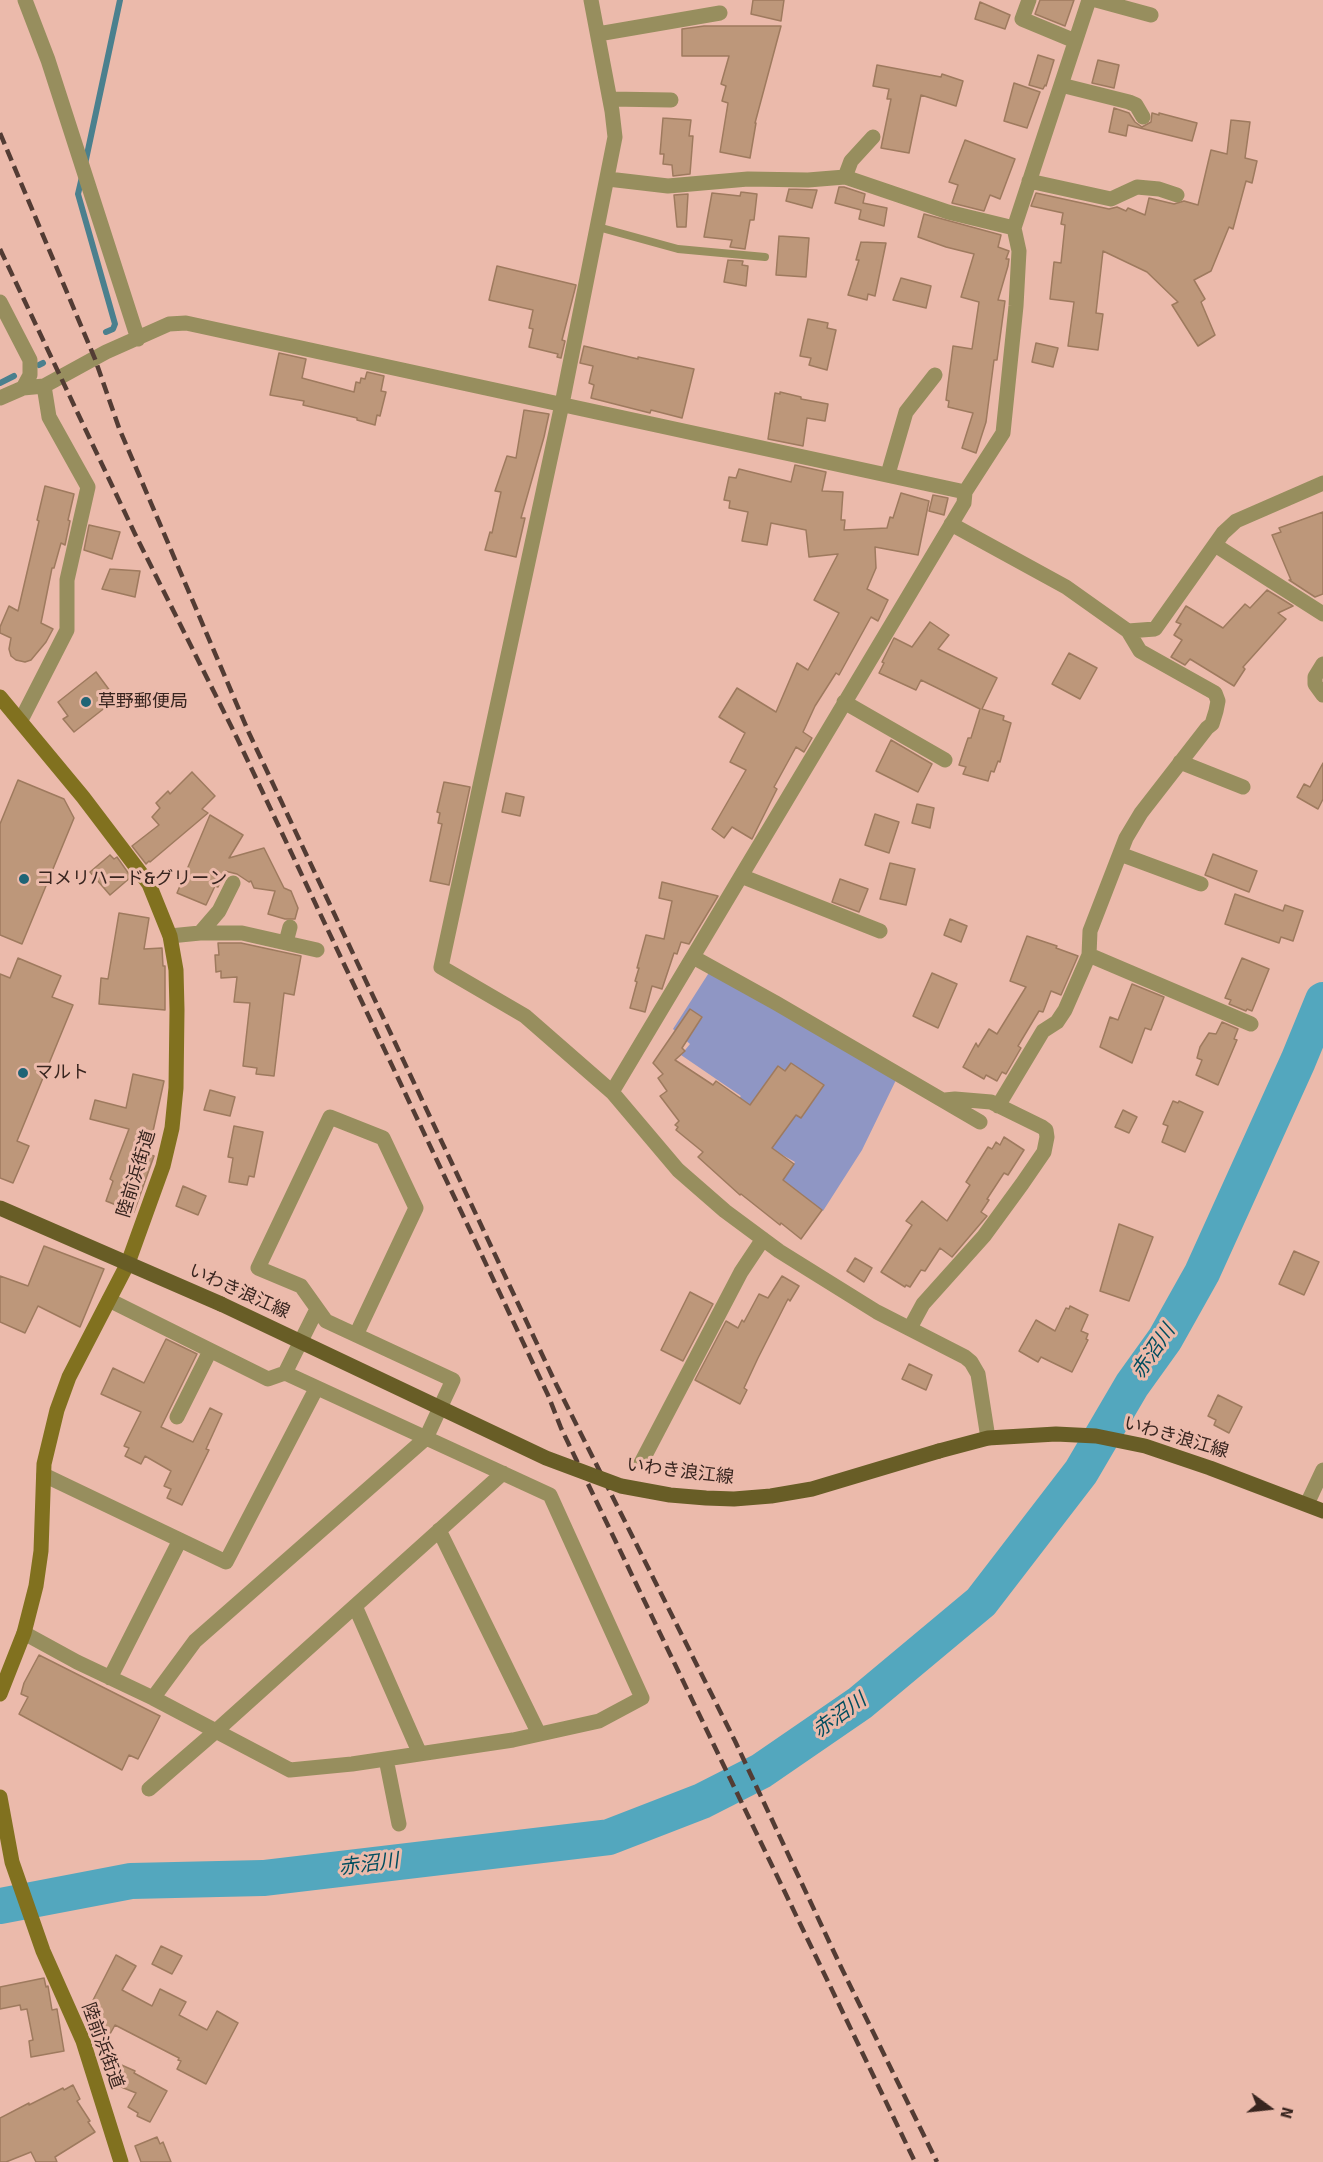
<!DOCTYPE html>
<html>
<head>
<meta charset="utf-8">
<style>
	body { margin:0 }
	#map { position:relative; width:1323px; height:2162px; overflow:hidden; background:#ebbaab; font-family:Signika,sans-serif }
	canvas { display:block }
	.north { position:absolute; left:1239px; top:2078px; width:60px; height:60px; -webkit-text-stroke:4px #ebbaab; paint-order:stroke; rotate:105deg; font-size:16px; font-weight:700; line-height:24px; text-align:center; color:#38251f }
	.north::after { content:''; display:block; margin:auto; width:21px; height:27px; background:#38251f; clip-path:polygon(50% 0,100% 100%,50% 72%,0 100%) }
</style>
</head>
<body>
<div id="map">
<canvas width="1323" height="2162"></canvas>
<div class="north">N</div>
</div>
<script>
const g = document.querySelector('canvas').getContext('2d');
g.lineJoin = 'round';
function fillPath(path, color) { g.fillStyle = color; g.fill(path, 'evenodd'); }
const shape = rows => new Path2D(rows.map(r => 'M' + r).join(''));
function strokePath(path, color, width, dash) { g.strokeStyle = color; g.lineWidth = width; g.lineCap = dash ? 'butt' : 'round'; g.setLineDash(dash || []); g.stroke(path); }
function drawText(font, color, halo, rows, align = 'center') {
  g.font = font + ' Signika,"Noto Sans JP",sans-serif'; g.lineWidth = 6; g.setLineDash([]); g.textBaseline = 'middle'; g.strokeStyle = halo; g.fillStyle = color; for (const [text, x, y, turn = 0] of rows) {
    g.save(); g.translate(x, y); g.rotate((+turn || 0) * Math.PI / 180); g.textAlign = isNaN(turn) ? turn : align; if (halo) g.strokeText(text, 0, 0); g.fillText(text, 0, 0); g.restore();
  }
}
const green = shape([
	[710,971,896,1080,862,1150,823,1211,782,1181,795,1162,770,1148,728,1111,741,1096,681,1055,690,1044,673,1029]
]);
const stream = shape([
	[85,164,120,0],
	[82,177,78,194,115,324,113,329,106,332],
	[39,365,43,363],
	[0,383,14,376]
]);
const river = shape([
	[0,1906,131,1881,263,1878,609,1837,702,1801,761,1771,860,1703,981,1602,1081,1472,1132,1385,1165,1339,1202,1273,1298,1061,1323,1000]
]);
const building = shape([
	[753,0,784,0,781,21,751,14,753,0],
	[1040,0,1074,0,1065,26,1035,14,1040,0],
	[980,2,1010,15,1005,29,975,19,980,2],
	[704,26,781,26,755,123,756,123,750,158,720,152,728,103,722,101,726,86,721,84,729,56,682,56,682,29,704,26],
	[1038,55,1054,60,1046,86,1045,85,1043,89,1029,85,1038,55],
	[1098,60,1119,65,1114,88,1092,83,1098,60],
	[877,65,941,77,942,74,963,81,956,106,921,95,909,153,881,148,891,99,887,99,889,89,873,86,877,65],
	[1014,83,1040,92,1027,128,1004,121,1014,83],
	[1114,108,1129,113,1135,122,1142,127,1151,122,1152,113,1159,115,1159,113,1197,123,1192,141,1128,125,1126,136,1109,132,1114,108],
	[663,118,691,120,689,136,693,136,690,174,673,176,672,165,663,164,664,154,660,154,663,118],
	[1231,120,1250,122,1245,158,1257,161,1252,183,1246,181,1233,229,1229,227,1211,271,1194,280,1205,299,1201,302,1215,335,1198,346,1172,305,1178,302,1147,272,1103,251,1096,313,1103,314,1098,350,1068,346,1074,302,1050,299,1054,262,1061,263,1065,225,1061,224,1063,213,1031,206,1036,193,1109,209,1117,207,1126,211,1128,208,1145,215,1149,198,1174,204,1184,201,1198,205,1211,150,1227,154,1231,120],
	[965,140,1015,159,1000,199,990,195,984,211,952,203,958,185,949,182,965,140],
	[839,187,844,187,865,194,863,203,887,208,884,226,859,219,861,210,835,203,839,187],
	[789,189,817,190,812,208,786,201,789,189],
	[741,192,757,194,754,220,750,220,745,249,730,247,732,240,704,237,712,193,740,196,741,192],
	[688,194,686,227,677,227,674,195,688,194],
	[924,214,1001,235,998,247,1009,251,1006,259,1009,259,1008,266,998,300,1005,301,997,360,994,360,986,422,976,453,962,448,973,413,948,407,949,401,946,400,953,346,972,349,979,302,961,297,974,254,946,247,918,237,924,214],
	[779,236,809,238,806,277,776,275,779,236],
	[861,242,886,243,875,296,868,294,867,300,848,295,859,260,856,260,861,242],
	[728,260,743,261,742,265,748,266,746,286,724,282,728,260],
	[497,266,576,285,562,340,565,341,561,358,557,357,558,354,529,347,533,329,529,328,533,310,489,300,497,266],
	[901,278,931,286,926,308,893,300,901,278],
	[808,319,828,323,827,328,836,330,827,370,809,365,811,358,800,356,808,319],
	[1036,343,1058,348,1053,367,1032,362,1036,343],
	[584,346,638,359,638,357,694,369,682,418,651,410,650,413,591,398,594,385,589,383,593,366,580,363,584,346],
	[279,353,306,359,302,378,354,392,356,382,360,383,361,378,365,379,367,372,384,376,381,391,386,392,380,416,377,415,375,425,357,420,357,418,303,405,304,401,270,395,279,353],
	[780,392,801,397,801,399,828,404,825,421,807,418,803,446,768,439,775,393,780,394,780,392],
	[524,410,549,414,544,437,521,518,525,518,516,557,485,550,490,532,492,533,501,492,495,491,507,456,516,458,524,410],
	[795,465,826,472,822,491,843,492,841,520,845,520,844,530,887,528,890,517,893,518,901,493,929,501,918,555,875,547,876,568,867,589,888,600,878,621,871,617,839,675,836,673,815,706,803,732,812,738,804,752,796,747,774,787,777,789,752,839,732,827,724,838,712,829,746,770,730,762,745,733,719,717,737,688,776,712,797,663,808,670,839,613,814,600,838,554,809,557,806,530,771,523,767,545,742,541,748,512,729,508,730,501,724,500,729,477,736,478,739,469,791,482,795,465],
	[45,486,74,494,68,520,70,521,65,545,61,543,54,568,52,568,41,623,53,629,46,642,31,660,25,662,16,660,11,656,9,649,11,638,0,633,0,627,9,606,18,611,39,521,37,520,45,486],
	[933,495,948,498,944,515,929,511,933,495],
	[1323,512,1323,594,1315,597,1289,580,1291,580,1272,535,1281,532,1279,528,1323,512],
	[89,525,120,532,112,559,84,550,89,525],
	[110,569,140,571,135,597,102,589,110,569],
	[1267,590,1293,606,1278,613,1286,619,1243,667,1245,669,1234,686,1190,659,1185,665,1171,657,1182,640,1174,635,1181,624,1176,622,1186,606,1223,628,1245,604,1250,608,1267,590],
	[930,622,949,635,938,649,997,678,982,709,1004,716,1003,720,1011,723,1000,762,998,761,994,772,991,771,988,781,963,774,966,767,959,765,968,738,971,738,980,709,921,680,916,690,879,673,884,663,882,662,894,638,912,647,930,622],
	[1069,653,1097,668,1080,699,1052,684,1069,653],
	[96,672,116,699,74,732,63,719,68,716,58,702,96,672],
	[891,740,932,764,918,792,876,771,891,740],
	[1323,763,1323,799,1318,809,1297,797,1304,784,1310,787,1323,763],
	[192,772,215,796,202,809,208,813,150,862,149,861,146,864,132,846,159,825,152,817,160,808,156,803,168,791,170,794,192,772],
	[18,780,64,799,74,818,22,944,0,935,0,824,18,780],
	[444,782,470,787,449,885,430,881,442,824,438,823,440,813,437,812,444,782],
	[506,793,524,797,520,816,502,812,506,793],
	[917,804,934,808,930,828,912,823,917,804],
	[875,814,899,822,889,853,865,845,875,814],
	[210,815,243,835,229,858,264,848,284,888,291,891,298,908,295,919,285,919,268,914,275,891,254,888,251,881,249,882,237,874,225,871,218,887,215,886,206,905,177,893,210,815],
	[1213,854,1257,871,1249,892,1205,875,1213,854],
	[110,855,114,859,117,857,131,877,110,895,90,872,110,855],
	[890,863,915,869,906,905,880,899,890,863],
	[840,879,868,889,859,912,832,902,840,879],
	[662,882,718,896,689,944,681,942,677,954,674,953,662,989,652,986,645,1012,630,1008,637,982,635,981,639,968,637,968,646,935,664,939,672,901,659,898,662,882],
	[1235,894,1283,911,1285,905,1303,911,1293,941,1281,937,1279,943,1225,924,1235,894],
	[119,913,149,918,144,949,162,948,163,966,165,966,165,1010,99,1004,101,978,108,979,119,913],
	[950,919,967,926,961,942,944,935,950,919],
	[1027,936,1057,946,1056,948,1078,956,1061,995,1051,991,1043,1012,1039,1011,1018,1046,1021,1048,1006,1074,1002,1072,997,1081,986,1075,984,1079,963,1067,976,1043,978,1047,989,1029,997,1034,1026,987,1010,981,1027,936],
	[218,943,241,943,301,956,294,995,284,993,274,1076,256,1074,257,1068,243,1066,250,1003,234,1002,237,977,221,978,221,971,216,972,215,955,219,955,218,943],
	[18,958,61,976,52,997,73,1005,17,1141,29,1146,13,1183,0,1178,0,974,10,978,18,958],
	[1242,958,1269,969,1252,1011,1247,1009,1246,1011,1229,1004,1231,1000,1225,998,1242,958],
	[932,973,957,984,938,1028,913,1016,932,973],
	[1132,984,1164,997,1151,1030,1145,1028,1132,1063,1100,1047,1110,1017,1118,1020,1132,984],
	[690,1009,702,1017,682,1048,685,1051,675,1060,713,1085,716,1081,750,1105,778,1066,785,1071,791,1063,824,1085,801,1118,796,1115,772,1148,794,1164,783,1180,822,1210,801,1239,781,1223,780,1225,741,1194,740,1195,698,1157,703,1152,676,1130,678,1127,675,1125,679,1121,660,1096,667,1091,658,1078,663,1074,653,1063,690,1009],
	[1222,1022,1238,1029,1234,1039,1237,1040,1218,1085,1196,1075,1202,1060,1197,1058,1200,1047,1209,1033,1216,1034,1222,1022],
	[133,1074,164,1081,148,1154,154,1156,134,1212,106,1201,113,1181,110,1179,129,1129,90,1119,95,1100,126,1108,133,1074],
	[210,1090,235,1097,230,1116,204,1110,210,1090],
	[1173,1101,1178,1103,1179,1101,1203,1112,1185,1152,1162,1142,1168,1126,1163,1124,1173,1101],
	[1123,1110,1137,1117,1129,1133,1115,1127,1123,1110],
	[234,1126,263,1132,254,1177,249,1176,247,1185,229,1182,233,1158,228,1157,234,1126],
	[1004,1137,1024,1150,1008,1175,1004,1173,987,1199,989,1200,981,1212,987,1216,952,1257,940,1248,925,1271,921,1270,910,1287,906,1285,905,1287,881,1272,912,1225,906,1221,922,1201,947,1221,970,1185,966,1182,988,1147,992,1149,996,1142,1000,1145,1004,1137],
	[183,1186,206,1196,198,1215,176,1206,183,1186],
	[1119,1224,1153,1237,1129,1301,1100,1291,1119,1224],
	[44,1246,104,1269,80,1327,38,1306,25,1333,0,1322,0,1276,28,1286,44,1246],
	[1294,1251,1319,1262,1304,1295,1279,1284,1294,1251],
	[855,1258,872,1268,864,1282,847,1271,855,1258],
	[782,1276,799,1286,790,1301,788,1299,758,1358,744,1388,747,1390,740,1404,695,1380,726,1321,738,1328,742,1320,744,1322,759,1294,768,1298,782,1276],
	[690,1292,713,1304,683,1361,661,1350,690,1292],
	[1070,1306,1088,1315,1081,1331,1088,1334,1086,1339,1088,1340,1072,1372,1041,1357,1038,1362,1019,1351,1036,1320,1055,1331,1066,1308,1069,1309,1070,1306],
	[166,1339,197,1354,161,1427,193,1442,210,1408,222,1414,206,1449,209,1450,182,1505,167,1498,171,1489,164,1486,171,1471,145,1456,141,1464,125,1456,129,1448,124,1446,141,1412,101,1394,113,1368,144,1383,166,1339],
	[909,1364,932,1375,926,1390,902,1379,909,1364],
	[1218,1395,1242,1407,1229,1433,1214,1425,1216,1420,1208,1416,1218,1395],
	[39,1655,160,1716,138,1759,129,1755,122,1770,19,1714,28,1697,21,1694,24,1683,39,1655],
	[161,1946,182,1956,172,1974,152,1964,161,1946],
	[116,1955,136,1966,122,1990,152,2006,160,1989,186,2002,179,2015,207,2030,217,2011,238,2023,206,2084,177,2069,181,2061,178,2060,179,2058,115,2025,110,2034,93,2025,97,2017,87,2012,116,1955],
	[44,1978,46,1987,48,1986,52,2010,57,2009,64,2051,31,2057,29,2041,33,2040,27,2009,21,2010,20,2005,0,2009,0,1987,44,1978],
	[99,2055,135,2071,134,2073,167,2091,150,2122,137,2116,138,2113,128,2107,136,2093,109,2082,99,2055],
	[73,2085,80,2099,77,2101,90,2121,88,2122,95,2132,55,2157,57,2162,36,2162,31,2152,6,2162,0,2162,0,2118,29,2103,29,2105,63,2088,64,2090,73,2085],
	[157,2137,160,2144,163,2142,171,2162,141,2162,135,2146,157,2137]
]);
const lane = shape([
	[598,227,678,249,765,257]
]);
const street = shape([
	[25,0,48,60,138,339],
	[591,0,612,111,615,137,562,404,441,967,525,1016,612,1092,678,1170,725,1211,779,1251,877,1312,965,1357,971,1362,978,1374,988,1438],
	[1029,0,1022,19,1075,41],
	[1096,0,1151,15],
	[598,34,720,13],
	[1061,85,1129,102,1136,105,1143,117],
	[610,99,671,100],
	[845,177,851,161,873,137],
	[608,179,668,186,748,179,808,180,845,177,948,212,1014,228],
	[1029,181,1111,199,1137,187,1159,189,1177,195],
	[0,302,30,360,30,375,23,388,0,398],
	[23,388,44,386,106,352,169,324,186,323,965,492,964,503,612,1092],
	[888,474,906,412,935,375],
	[965,492,1003,433,1016,306,1019,251,1014,228,1089,0],
	[951,524,1066,587,1128,631,1155,629,1223,533,1236,521,1323,483],
	[1215,545,1323,614],
	[1323,664,1315,677,1315,684,1323,695],
	[844,702,945,760],
	[21,720,67,630,67,580,88,487,49,417,44,386],
	[1180,762,1243,787],
	[1120,854,1201,884],
	[741,876,880,931],
	[200,933,219,911,233,883],
	[170,936,200,933,242,933,317,950],
	[286,942,290,927],
	[1089,955,1251,1024],
	[693,957,776,1003,980,1122],
	[998,1106,1043,1031,1057,1022,1065,1010,1089,955,1090,931,1126,838,1141,813,1207,728,1212,724,1216,711,1218,701,1215,693,1140,651,1128,631],
	[109,1300,268,1379,285,1373,317,1309],
	[910,1328,923,1304,984,1236,1022,1184,1044,1152,1047,1137,1046,1130,1042,1127,991,1102,955,1099,945,1100],
	[177,1417,210,1351],
	[641,1463,741,1272,763,1239],
	[44,1475,226,1562,316,1389],
	[1307,1504,1323,1470],
	[439,1530,539,1734],
	[355,1606,420,1754],
	[24,1633,77,1662,153,1698,290,1770,352,1764,513,1740,599,1721,642,1698,550,1495,285,1373],
	[110,1678,180,1540],
	[153,1698,195,1641,426,1438,453,1380,326,1321,301,1286,258,1268,330,1117,383,1138,416,1208,356,1335],
	[386,1759,399,1824],
	[149,1789,216,1731,503,1473]
]);
const secondary = shape([
	[0,697,83,797,149,884,170,936,176,970,177,1010,176,1088,172,1128,163,1166,128,1263,69,1377,57,1410,44,1464,41,1551,36,1586,24,1633,0,1694],
	[0,1797,12,1862,43,1951,83,2041,121,2162]
]);
const primary = shape([
	[0,1208,221,1304],
	[939,1451,988,1438,1056,1434,1096,1436,1145,1446,1210,1468,1323,1511]
]);
const rail = shape([
	[0,133,95,359,119,428,249,733,556,1384,735,1741,841,1967,937,2162],
	[0,249,135,534,237,738,548,1395,561,1428,915,2162]
]);
const primaryBridge = shape([
	[221,1304,546,1458,621,1486,670,1495,706,1498,734,1499,771,1496,812,1489,939,1451]
]);
const markers = [
	[86,702,6,"#1f6476"],
	[24,879,6,"#1f6476"],
	[23,1073,6,"#1f6476"]
];
const poiNames = [
	["草野郵便局",98,702],
	["コメリハード&グリーン",36,879],
	["マルト",35,1073]
];
const streetNames = [
	["陸前浜街道",137,1174,-73],
	["いわき浪江線",239,1292,24],
	["いわき浪江線",1176,1438,16],
	["いわき浪江線",680,1472,7],
	["陸前浜街道",102,2046,70]
];
const waterNames = [
	["赤沼川",1154,1352,-56],
	["赤沼川",840,1716,-36],
	["赤沼川",369,1865,-7]
];
fillPath(green, '#8f96c4');
strokePath(stream, '#4b808e', 6);
strokePath(river, '#53a7be', 36);
fillPath(building, '#bd977a');
strokePath(building, '#9e7a5e', 1.5);
strokePath(lane, '#978e5e', 8);
strokePath(street, '#978e5e', 15);
strokePath(secondary, '#81711f', 15);
strokePath(primary, '#685d26', 15);
strokePath(rail, '#533c34', 4.5, [12, 6]);
strokePath(primaryBridge, '#685d26', 15);
for (const [x, y, r, color] of markers) { const dot = new Path2D(); dot.arc(x, y, r, 0, 2 * Math.PI); g.fillStyle = color; g.fill(dot); strokePath(dot, '#ebbaab', 2); }
drawText('18px', '#38251f', '#ebbaab', poiNames, 'left');
drawText('18px', '#38251f', '#ebbaab', streetNames);
drawText('italic 20px', '#004d5e', '#ebbaab', waterNames);
</script>
</body>
</html>
